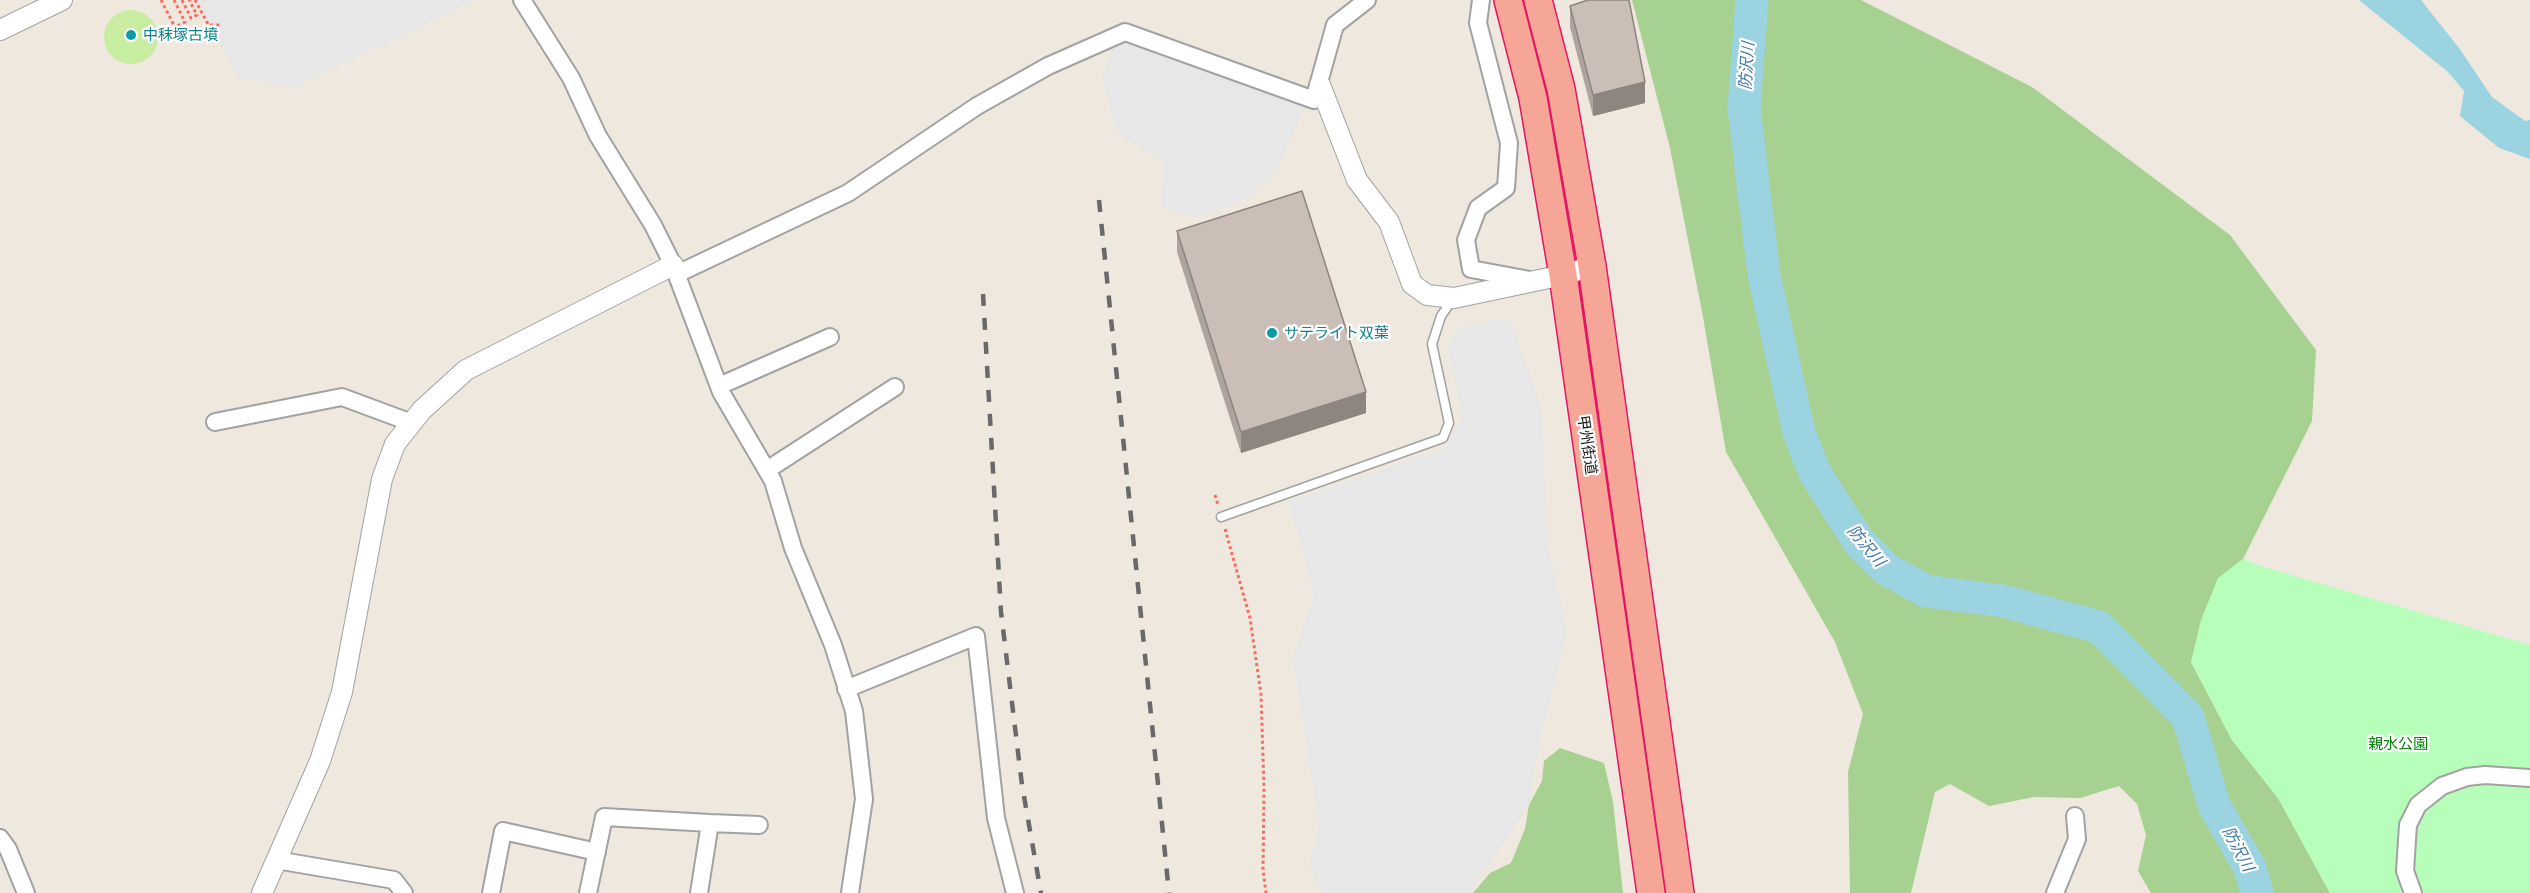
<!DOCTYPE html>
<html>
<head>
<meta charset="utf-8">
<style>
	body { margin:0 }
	canvas { display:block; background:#eee8df }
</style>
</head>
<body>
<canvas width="2530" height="893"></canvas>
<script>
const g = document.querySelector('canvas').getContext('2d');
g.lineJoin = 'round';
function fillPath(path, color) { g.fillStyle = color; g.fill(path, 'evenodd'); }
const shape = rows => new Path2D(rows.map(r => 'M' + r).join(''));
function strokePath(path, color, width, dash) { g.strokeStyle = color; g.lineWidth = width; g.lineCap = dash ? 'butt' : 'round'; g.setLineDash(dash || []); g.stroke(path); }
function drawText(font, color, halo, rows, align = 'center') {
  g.font = font + ' "Golos Text","Noto Sans JP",sans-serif'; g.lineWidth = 4.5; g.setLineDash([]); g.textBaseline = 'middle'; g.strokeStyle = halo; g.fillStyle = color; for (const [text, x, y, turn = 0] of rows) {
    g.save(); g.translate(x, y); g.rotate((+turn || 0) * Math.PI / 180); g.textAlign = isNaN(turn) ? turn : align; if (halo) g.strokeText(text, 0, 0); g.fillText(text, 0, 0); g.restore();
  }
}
const grass = shape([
	'104 37a27 27 0 1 1 54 0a27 27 0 1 1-54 0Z'
]);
const forest = shape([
	[1632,0,1861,0,2032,87,2230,235,2316,350,2312,421,2243,559,2218,579,2191,662,2232,740,2278,798,2330,893,2151,893,2138,871,2146,835,2137,804,2119,786,2080,798,2034,797,1989,806,1950,784,1935,792,1911,893,1850,893,1848,772,1863,714,1835,642,1726,452,1703,317,1670,148],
	[1560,748,1604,763,1613,802,1623,893,1473,893,1490,873,1511,863,1525,829,1529,805,1542,781,1544,761]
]);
const park = shape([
	[2243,559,2264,567,2530,645,2530,893,2330,893,2278,798,2232,740,2191,662,2201,620,2218,578]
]);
const parking = shape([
	[197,0,474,0,295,87,238,77],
	[1126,39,1305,105,1277,171,1250,197,1196,218,1162,207,1163,161,1118,134,1102,79,1113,48],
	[1510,318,1542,410,1547,541,1567,632,1540,737,1529,805,1469,893,1321,893,1310,865,1319,825,1293,657,1314,597,1289,501,1445,449,1462,414,1448,347,1458,327]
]);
const water = shape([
	[2359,0,2421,0,2459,48,2492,97,2525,121,2530,120,2530,159,2499,148,2460,116,2464,91,2448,72]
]);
const river = shape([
	[1752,0,1744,108,1764,275,1799,432,1815,473,1859,542,1886,569,1926,591,2003,601,2099,627,2188,717,2214,805,2250,868,2257,893]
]);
const path = shape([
	[161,0,177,31,192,36,211,25,222,25],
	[174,0,185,22,175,27],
	[182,0,191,18,197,15,189,0],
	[195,0,209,26],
	[1215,495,1218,505],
	[1225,529,1250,618,1261,694,1264,789,1263,870,1266,893]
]);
const service = shape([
	[1221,517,1443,438,1449,423,1432,344,1441,316,1453,299]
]);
const minor = shape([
	[522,0,571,78,598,136,653,225,673,265,721,392,773,481,793,548,833,645,854,711,864,799,850,893],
	[1481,0,1478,23,1509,143,1506,188,1478,208,1466,240,1471,269,1530,280],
	[677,274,848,193,977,106,1048,66,1125,32,1314,100,1335,25,1367,0],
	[719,386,830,337],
	[215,422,342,397,412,423],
	[767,470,895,387],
	[846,689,976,636,996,818,1015,893],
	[0,838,8,849,26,893],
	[276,860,394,880,404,893],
	[491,893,503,831,597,852],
	[588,893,604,817,710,823],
	[699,893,710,823,759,825],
	[2055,893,2077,839,2075,816],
	[2413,893,2405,871,2408,825,2418,805,2442,786,2467,777,2485,775,2530,778]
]);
const tertiary = shape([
	[0,30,62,0],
	[1320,85,1357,180,1389,222,1412,284,1427,295,1454,298,1563,275,1592,266],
	[262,893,320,761,342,692,382,479,395,444,422,410,466,370,673,265]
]);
const trunk = shape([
	[1508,0,1533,98,1563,275,1651,893],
	[1538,0,1561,89,1592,266,1680,893]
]);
const rail = shape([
	[1099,200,1169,893],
	[983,294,1001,612,1022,785,1041,893]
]);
const wall = shape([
	[1570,6,1645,103,1593,116,1570,27],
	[1177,231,1366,413,1241,453,1177,252]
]);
const shadedWall = shape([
	[1645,82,1645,103,1593,116,1593,95],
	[1366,392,1366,413,1241,453,1241,432]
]);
const building = shape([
	[1588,0,1629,0,1645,82,1593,95,1570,6,1588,0],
	[1302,191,1366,392,1241,432,1177,231,1302,191]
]);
const markers = [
	[131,35,6,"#0f9aa8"],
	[1272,333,6,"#0f9aa8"]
];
const cultureNames = [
	["中秣塚古墳",143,35],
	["サテライト双葉",1284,333]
];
const streetNames = [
	["甲州街道",1587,445,82]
];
const parkNames = [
	["親水公園",2398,744]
];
const waterNames = [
	["防沢川",1747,66,-86],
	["防沢川",1866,546,50],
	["防沢川",2238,849,62]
];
fillPath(grass, '#c9eda0');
fillPath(forest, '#a6d190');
fillPath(park, '#b7feba');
fillPath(parking, '#e7e7e7');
fillPath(water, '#9cd3e0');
strokePath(river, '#9cd3e0', 33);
strokePath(service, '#a2a2a2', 11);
strokePath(minor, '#a2a2a2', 20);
strokePath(tertiary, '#a2a2a2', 22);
strokePath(trunk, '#e31664', 30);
strokePath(path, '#ff695f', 3, [3, 3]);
strokePath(service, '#fff', 8);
strokePath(minor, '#fff', 16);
strokePath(tertiary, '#fff', 20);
strokePath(trunk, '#f6a696', 27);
strokePath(rail, '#696969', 4.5, [12, 12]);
fillPath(wall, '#aea39d');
fillPath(shadedWall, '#8d857f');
fillPath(building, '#cabeb6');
strokePath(building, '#8d857f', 1.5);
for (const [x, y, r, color] of markers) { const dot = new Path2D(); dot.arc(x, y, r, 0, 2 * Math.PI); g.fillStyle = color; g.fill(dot); strokePath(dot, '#fff', 2); }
drawText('15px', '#0d838f', '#fff', cultureNames, 'left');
drawText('15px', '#1b1b1b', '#fff', streetNames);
drawText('15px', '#038008', '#fff', parkNames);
drawText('italic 16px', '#3f79a9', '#fff', waterNames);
</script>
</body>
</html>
